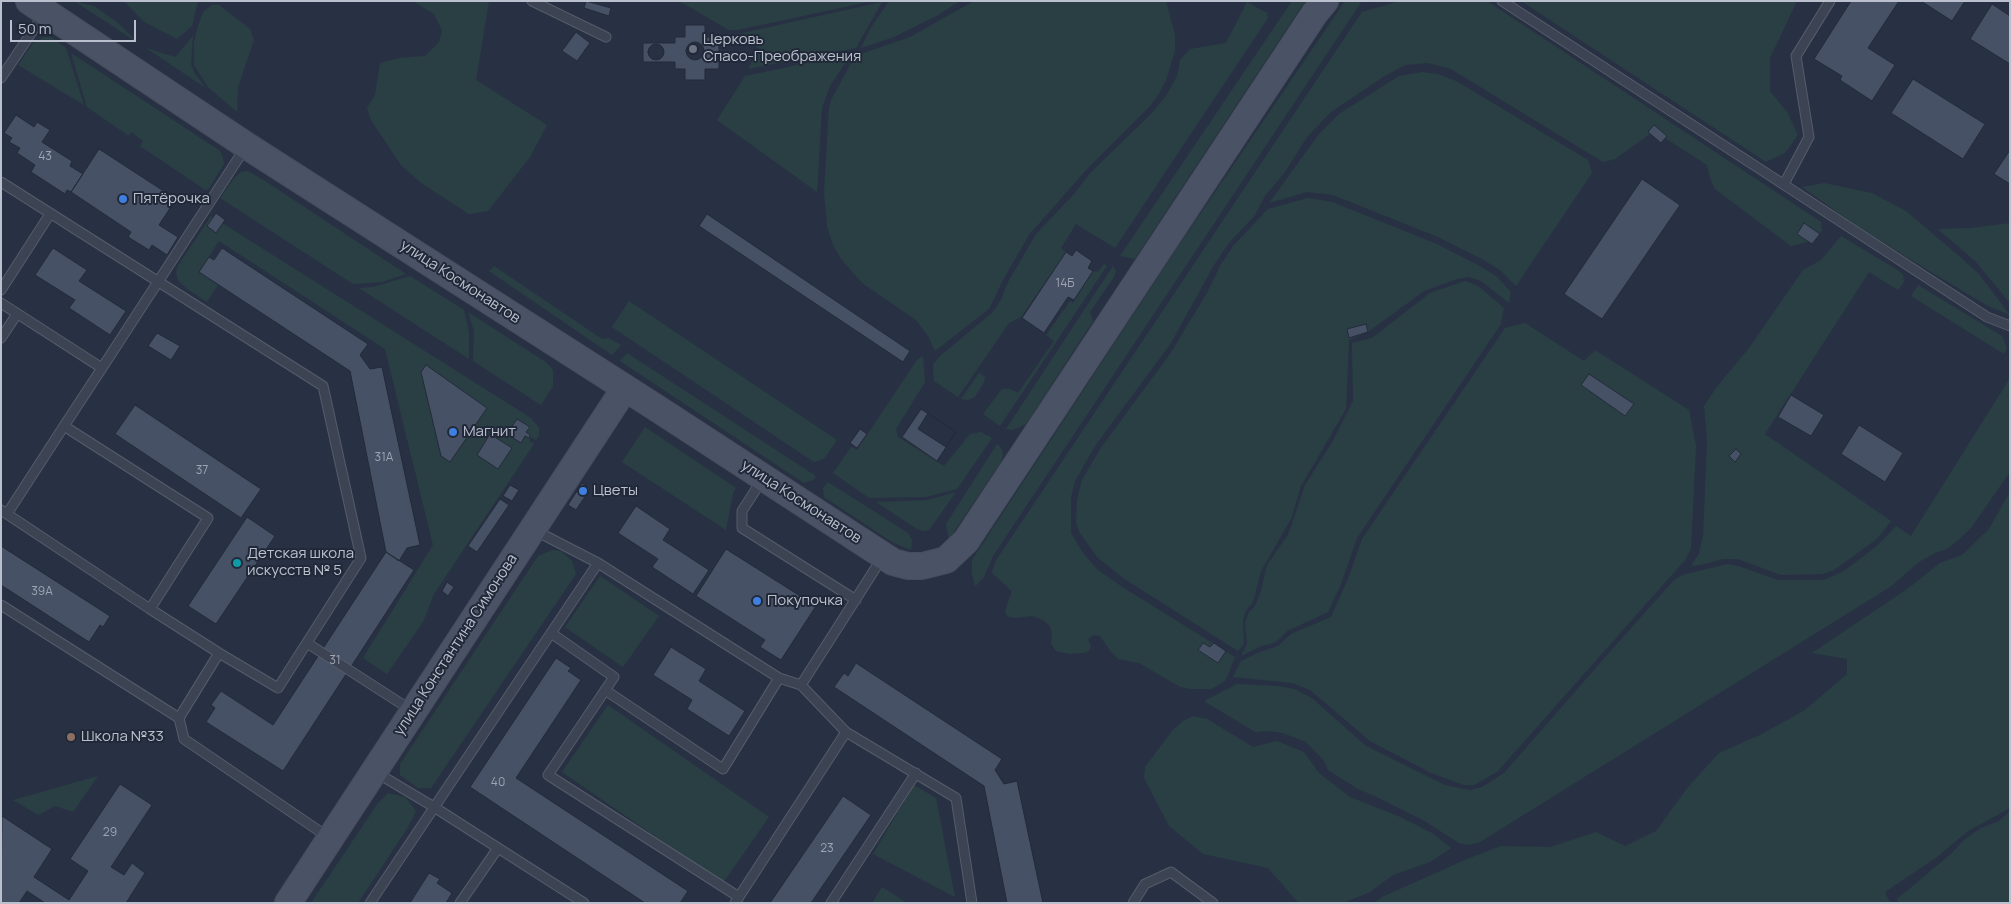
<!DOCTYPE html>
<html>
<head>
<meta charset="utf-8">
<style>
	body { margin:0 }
	#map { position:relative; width:2011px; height:904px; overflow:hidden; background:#283143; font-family:Manrope,sans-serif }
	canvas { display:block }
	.frame { position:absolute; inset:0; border:2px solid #bac0cd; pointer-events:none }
	.scale { position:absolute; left:10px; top:20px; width:126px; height:22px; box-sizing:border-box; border:2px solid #bac0cd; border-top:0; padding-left:6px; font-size:15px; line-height:18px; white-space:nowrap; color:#bac0cd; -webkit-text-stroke:4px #212939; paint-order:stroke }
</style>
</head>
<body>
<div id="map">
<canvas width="2011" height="904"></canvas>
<div class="frame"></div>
<div class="scale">50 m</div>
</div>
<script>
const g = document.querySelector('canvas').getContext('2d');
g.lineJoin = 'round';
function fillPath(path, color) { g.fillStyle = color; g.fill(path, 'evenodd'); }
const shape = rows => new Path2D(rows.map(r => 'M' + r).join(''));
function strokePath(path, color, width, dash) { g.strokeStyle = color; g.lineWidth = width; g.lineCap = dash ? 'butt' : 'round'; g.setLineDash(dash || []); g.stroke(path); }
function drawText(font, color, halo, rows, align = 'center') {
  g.font = font + ' Manrope,sans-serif'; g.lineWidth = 4; g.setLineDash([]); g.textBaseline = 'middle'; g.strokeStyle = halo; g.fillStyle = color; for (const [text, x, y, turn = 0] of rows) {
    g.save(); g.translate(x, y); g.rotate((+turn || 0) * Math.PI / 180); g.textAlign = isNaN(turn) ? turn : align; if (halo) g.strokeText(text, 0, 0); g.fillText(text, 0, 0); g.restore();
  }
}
const green = shape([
	[74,1,94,6,118,23,137,42],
	[124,1,198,1,192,26,177,39,143,21],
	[413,1,489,1,476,80,547,125,530,157,488,211,469,214,421,183,401,165,371,120,367,108,375,95,380,63,400,58,425,56,439,42,442,30,434,14],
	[679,1,873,1,738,30,729,30],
	[889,1,960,1,938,15,894,37,861,48,870,29],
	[974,1,1166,1,1175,35,1175,51,1166,80,1159,94,1151,105,1086,170,1029,235,1003,280,989,309,935,351,928,336,916,320,862,283,841,259,833,245,827,226,824,191,829,107,832,98,855,56,910,37],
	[1292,1,1305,1,1138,254,1135,259,1120,256],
	[1345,1,1362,1,993,556,984,577,975,587,972,573,972,560,1177,248],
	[1400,1,1487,1,1821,222,1822,231,1807,242,1791,246,1715,189,1710,178,1707,165,1654,131,1615,159,1603,162,1451,69,1428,63,1405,65,1383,77,1331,112,1307,137,1285,172,1265,196,1255,215,1229,243,1214,265,1171,343,1095,446,1075,481,1071,497,1071,533,1083,553,1098,570,1124,588,1235,657,1227,677,1224,682,1211,689,1192,689,1180,687,1139,663,1118,659,1111,652,1100,636,1093,635,1088,639,1091,646,1089,651,1082,653,1069,654,1056,651,1051,644,1052,633,1050,626,1043,620,1032,616,1013,618,1007,616,1005,611,1012,591,992,573,995,562,1362,12],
	[1521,1,1797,1,1770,58,1770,91,1787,112,1798,135,1785,153,1766,162],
	[882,2,856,48,748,69,759,49,738,34],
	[1247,2,1267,13,1268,18,1115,248,1076,224,1061,248,1066,252,1021,317,1009,323,958,397,934,381,933,365,940,356,992,313,1001,300,1008,282,1036,234,1074,194,1090,173,1150,115,1166,96,1177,76,1180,60,1190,49,1226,43],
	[212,5,219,5,250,29,254,40,238,87,237,112,208,87,194,65,194,41,199,23,203,12],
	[193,36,191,64,195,74,206,88,146,48,175,57],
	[44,37,51,37,66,48,84,105,18,65,33,43],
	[71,53,219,150,223,157,224,164,208,190,204,189,140,146,143,141,131,132,129,136,87,107],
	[851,54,830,86,822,108,817,192,717,120,745,76],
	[1422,72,1438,74,1456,81,1588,160,1592,173,1516,286,1500,270,1480,258,1438,237,1333,195,1307,192,1269,203,1319,134,1339,114,1399,76],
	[248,171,265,181,406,274,382,282,353,284,220,198,235,177,241,172],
	[1824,183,1872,193,1906,211,1960,257,1979,274,2010,315,1988,306,1931,272,1857,226,1802,187],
	[1308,198,1332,202,1437,244,1478,265,1496,276,1511,292,1509,303,1481,281,1469,277,1457,279,1424,291,1368,332,1349,340,1346,409,1301,486,1291,519,1261,571,1253,602,1246,611,1243,619,1244,644,1238,651,1123,578,1097,557,1080,533,1076,523,1077,500,1082,480,1100,449,1170,354,1207,293,1221,264,1234,245,1268,209],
	[211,216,531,418,539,428,539,435,536,440,531,437,529,440,534,444,434,594,423,622,387,674,363,658,433,545,385,349,219,241,199,272,218,285,207,302,186,288,178,280,176,272,178,266],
	[2010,223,2010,303,1975,261,1938,229,1971,228],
	[1841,236,1899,271,1903,275,1904,282,1898,290,1869,272,1765,434,1891,521,1877,539,1834,570,1823,574,1781,575,1738,559,1723,559,1705,564,1691,566,1699,553,1703,536,1707,441,1704,406,1716,388,1749,348,1803,270,1821,260],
	[1104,264,1107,266,1000,426,983,414,1002,389,1010,389,1018,393,1054,341,1046,335,1070,301,1073,303,1093,271,1098,272],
	[494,266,602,339,608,338,621,345,612,355,489,271],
	[1113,266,1116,271,1114,277,1090,312,1093,321,1026,424,1013,430,1006,429],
	[410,276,464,310,469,332,469,359,359,288,373,287],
	[1465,281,1478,286,1504,308,1501,324,1357,538,1341,584,1328,612,1287,631,1276,642,1259,647,1241,656,1247,644,1245,623,1249,612,1255,606,1261,591,1267,565,1288,535,1305,485,1333,441,1353,401,1352,343,1372,338,1430,293],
	[1918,285,2002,336,2007,348,2004,354,1911,296],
	[629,301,837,440,824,459,814,462,612,327],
	[468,312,547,363,553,370,553,386,541,405,473,361,474,331],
	[1525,323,1584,361,1595,350,1689,410,1696,446,1691,548,1686,559,1497,772,1474,785,1464,785,1431,773,1370,741,1310,690,1292,683,1233,677,1241,661,1260,652,1278,646,1291,634,1331,617,1348,579,1362,539,1505,328],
	[627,353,816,476,813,480,804,483,620,361],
	[923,356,925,382,896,429,898,437,944,466,970,434,981,432,992,438,957,489,926,497,869,498,833,473,851,447,857,450,917,360],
	[979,373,985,377,984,382,975,397,968,400,961,399],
	[2010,378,2010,472,1971,528,1957,541,1947,549,1935,553,1919,562,1890,587,1480,842,1469,845,1459,843,1423,820,1377,797,1358,789,1328,770,1324,761,1306,742,1283,733,1266,731,1255,732,1204,701,1237,684,1278,686,1294,689,1313,699,1366,746,1445,785,1470,790,1482,787,1504,773,1615,646,1674,580,1682,575,1727,564,1738,566,1778,580,1824,580,1844,571,1877,546,1896,526,1911,536],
	[645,427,736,488,733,493,726,530,622,462],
	[997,444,1001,448,1003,455,1001,462,949,539,946,524],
	[828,482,908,533,912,540,911,550,892,542,824,497,823,488],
	[956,492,929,530,924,531,917,529,876,502,927,500],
	[2010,492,2010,808,1968,831,1937,857,1885,892,1890,903,1374,903,1382,897,1467,859,1501,846,1550,847,1596,832,1625,846,1656,831,1688,787,1719,753,1762,734,1805,710,1847,674,1847,659,1812,653,1910,587,1940,563,1962,555,1989,529],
	[552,550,561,551,572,561,576,574,431,788,418,788,400,775,400,764,538,556],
	[600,576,659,616,623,667,565,627],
	[608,705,769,817,723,883,562,772],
	[1193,716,1207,719,1253,747,1277,741,1304,752,1319,773,1350,797,1400,817,1432,833,1451,848,1430,862,1393,875,1370,892,1343,903,1300,903,1295,899,1268,868,1203,854,1169,826,1144,778,1145,767,1172,731,1183,721],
	[98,776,73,812,55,806,38,815,13,800],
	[914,785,936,798,955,897,873,854],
	[388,793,405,797,416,811,408,827,358,903,311,903,378,803],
	[2010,811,2010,903,1899,903,1897,899,1951,854,1964,840,1981,828,1999,821],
	[882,887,907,903,872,903]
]);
const building = shape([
	[586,1,611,8,609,16,584,8,586,1],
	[1851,1,1899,1,1868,48,1895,65,1872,101,1840,80,1842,76,1814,59,1851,1],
	[1921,1,1965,1,1952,21,1921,1],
	[1992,4,2010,16,2010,64,1970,39,1992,4],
	[685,25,705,25,705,37,719,37,719,69,705,69,705,80,685,80,685,69,675,69,675,62,643,62,643,43,675,43,675,37,685,37,685,25],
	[576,32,590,43,577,61,562,51,576,32],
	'686 51a9 9 0 1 1 18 0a9 9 0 1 1-18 0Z',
	'648 52a8 8 0 1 1 16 0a8 8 0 1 1-16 0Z',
	[1913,79,1985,124,1963,159,1891,113,1913,79],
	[16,115,34,127,37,122,50,130,42,142,72,161,70,166,83,174,71,192,67,190,65,194,31,172,35,165,17,153,20,148,9,142,12,138,4,133,16,115],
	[1654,125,1667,136,1661,143,1648,132,1654,125],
	[99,149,176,199,159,225,178,237,167,255,152,245,149,250,128,237,131,232,71,192,99,149],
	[2010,150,2010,184,1994,174,2010,150],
	[1642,179,1680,205,1602,319,1564,294,1642,179],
	[216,213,225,220,216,233,207,226,216,213],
	[707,214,910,351,903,362,699,226,707,214],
	[1804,223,1820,234,1812,244,1797,234,1804,223],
	[53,248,87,270,79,281,126,311,110,335,69,308,75,300,35,275,53,248],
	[222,248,368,344,360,355,370,369,382,367,420,545,407,548,399,561,386,552,350,371,199,272,209,257,214,260,222,248],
	[1076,250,1092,261,1088,268,1093,271,1074,300,1068,297,1044,333,1022,318,1066,252,1072,256,1076,250],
	[1366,324,1368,332,1349,338,1347,329,1366,324],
	[157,333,180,346,171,360,148,346,157,333],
	[426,365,487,408,450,462,441,456,421,372,426,365],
	[1589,374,1634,404,1625,416,1581,385,1589,374],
	[1791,395,1824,415,1811,436,1778,417,1791,395],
	[135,405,261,489,241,518,115,434,135,405],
	[921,409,956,432,937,461,902,437,921,409],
	[928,413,956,432,946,447,918,429,928,413],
	[517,419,530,427,526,432,530,435,529,438,525,436,521,443,507,434,517,419],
	[1859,425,1903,453,1885,482,1841,454,1859,425],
	[860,429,867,434,857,448,850,443,860,429],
	[490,434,512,448,498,469,477,455,490,434],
	[1736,449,1741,454,1735,462,1729,456,1736,449],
	[582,483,590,489,576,510,568,505,582,483],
	[510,485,519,490,512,501,503,496,510,485],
	[500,499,509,505,477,552,468,546,500,499],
	[636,506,670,529,663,540,709,570,693,594,652,567,658,559,618,533,636,506],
	[247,517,275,536,216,624,188,606,247,517],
	[1,546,110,616,103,627,100,625,89,642,1,585,1,546],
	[726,549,816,606,781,660,760,647,765,640,696,596,726,549],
	[386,552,414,570,283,771,206,722,215,708,211,705,221,691,273,725,386,552],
	[447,582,454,587,448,596,442,591,447,582],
	[1203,643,1210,647,1214,643,1226,651,1218,663,1198,650,1203,643],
	[671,647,706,669,699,681,745,711,729,736,687,709,692,700,653,675,671,647],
	[556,658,571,668,568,671,581,680,516,778,688,891,680,903,645,903,470,787,556,658],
	[856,663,1002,759,995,770,1004,784,1017,781,1043,903,1007,903,984,786,834,687,844,673,848,676,856,663],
	[120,784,152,805,111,867,124,875,132,863,145,873,126,903,45,903,27,891,19,903,1,903,2,816,52,849,34,877,69,900,88,871,70,859,120,784],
	[843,796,871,815,811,903,770,903,843,796],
	[429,873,440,879,437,883,452,893,446,903,410,903,429,873]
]);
const lane = shape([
	[532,1,606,37],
	[1502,1,1987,317,2010,326],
	[1,78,44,14],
	[1,182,323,386,361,558,278,688,219,653,179,718],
	[1784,184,1809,137,1796,56,1830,1],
	[1,290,50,214],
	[1,303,102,368,245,148],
	[1,338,17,314],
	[102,368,64,426,208,518,150,609,219,653],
	[762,480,742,511,742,528,856,600],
	[1,510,150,609],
	[7,514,64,426],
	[534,530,598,563,779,678,723,769,605,690],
	[1,605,179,718,184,739,328,837],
	[551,633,614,677,548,775,739,897],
	[307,643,411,710],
	[779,678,801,685],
	[846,732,956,798,972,903],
	[377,773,434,807,584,903],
	[370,903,598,563],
	[460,903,498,848],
	[735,903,846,732,801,685,882,558],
	[831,903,916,773],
	[1133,903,1145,884,1171,872,1213,903]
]);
const secondary = shape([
	[29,1,247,146,655,407,893,562,908,566,922,566,946,560,966,541,1315,13,1325,1],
	[288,903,625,388]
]);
const markers = [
	[693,49,5,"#6b7280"],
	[123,199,5,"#3f7fe0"],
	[453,432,5,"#3f7fe0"],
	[583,491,5,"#3f7fe0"],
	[237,563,5,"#0f9aa8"],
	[757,601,5,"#3f7fe0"],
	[71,737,5,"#8d6e63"]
];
const numberNames = [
	["43",45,157],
	["14Б",1065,284],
	["31А",384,458],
	["37",202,471],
	["39А",42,592],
	["31",335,661],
	["40",498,783],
	["29",110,833],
	["23",827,849]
];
const poiNames = [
	["Церковь",703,40],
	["Спасо-Преображения",703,57],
	["Пятёрочка",133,199],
	["Магнит",463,432],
	["Цветы",593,491],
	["Детская школа",247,554],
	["искусств № 5",247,571],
	["Покупочка",767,601],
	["Школа №33",81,737]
];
const streetNames = [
	["улица Космонавтов",460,282,33],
	["улица Космонавтов",801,502,33],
	["улица Константина Симонова",456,645,-57]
];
fillPath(green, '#2a3f44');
fillPath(building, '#475165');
strokePath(building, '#232b3a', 1);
strokePath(lane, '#555c6a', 11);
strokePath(secondary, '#464d5c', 28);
strokePath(lane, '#3c4453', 9);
strokePath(secondary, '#4a5366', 26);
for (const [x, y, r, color] of markers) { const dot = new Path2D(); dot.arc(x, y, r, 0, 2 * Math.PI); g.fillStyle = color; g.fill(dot); strokePath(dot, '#212939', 2); }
drawText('12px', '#9da4b3', null, numberNames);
drawText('15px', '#bac0cd', '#212939', poiNames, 'left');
drawText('15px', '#bac0cd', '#212939', streetNames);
</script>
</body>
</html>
